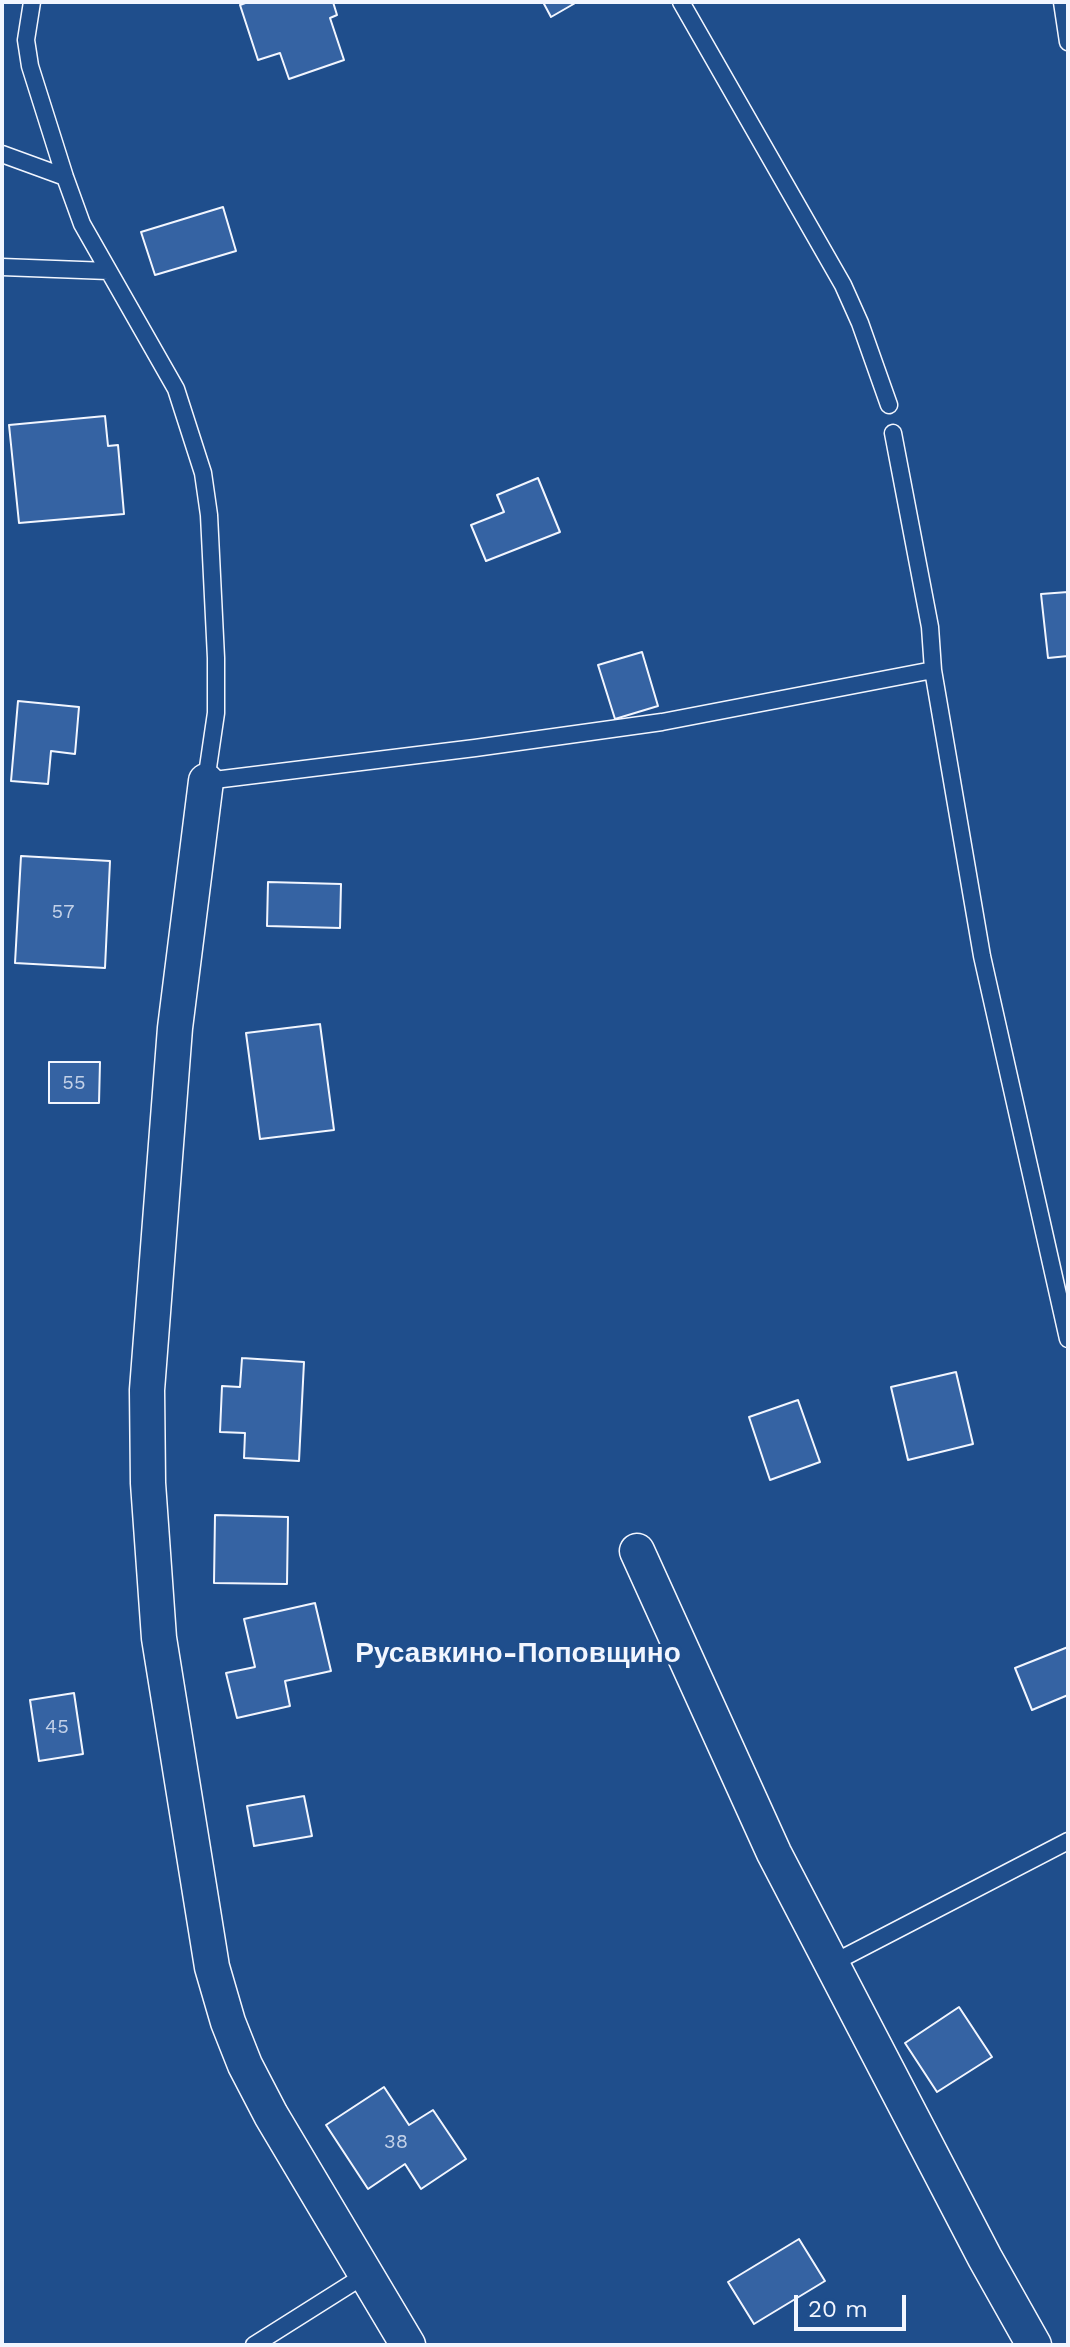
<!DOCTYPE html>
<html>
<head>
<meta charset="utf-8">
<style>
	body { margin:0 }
	#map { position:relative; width:1070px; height:2347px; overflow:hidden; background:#1f4e8c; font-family:"Work Sans",sans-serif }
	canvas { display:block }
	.frame { position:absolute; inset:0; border:4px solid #f2f6ff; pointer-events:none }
	.scale { position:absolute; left:794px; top:2295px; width:112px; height:36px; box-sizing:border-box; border:4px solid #f2f6ff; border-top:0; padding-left:10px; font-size:24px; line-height:28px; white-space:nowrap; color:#f2f6ff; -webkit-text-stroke:6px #1f4e8c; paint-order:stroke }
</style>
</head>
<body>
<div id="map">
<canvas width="1070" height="2347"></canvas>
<div class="frame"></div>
<div class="scale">20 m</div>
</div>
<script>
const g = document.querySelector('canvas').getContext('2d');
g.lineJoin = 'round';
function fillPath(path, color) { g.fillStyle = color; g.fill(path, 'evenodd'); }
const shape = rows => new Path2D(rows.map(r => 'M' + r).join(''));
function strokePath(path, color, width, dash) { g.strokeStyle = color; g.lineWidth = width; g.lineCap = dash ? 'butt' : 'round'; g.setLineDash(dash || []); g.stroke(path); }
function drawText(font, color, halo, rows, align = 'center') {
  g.font = font + ' "Work Sans",sans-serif'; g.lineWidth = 6; g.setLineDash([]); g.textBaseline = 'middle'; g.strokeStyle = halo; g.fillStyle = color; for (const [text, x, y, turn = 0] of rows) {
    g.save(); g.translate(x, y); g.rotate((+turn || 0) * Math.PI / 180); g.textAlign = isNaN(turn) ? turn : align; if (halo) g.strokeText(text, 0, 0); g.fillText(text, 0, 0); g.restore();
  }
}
const building = shape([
	[248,2,333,2,337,15,330,18,344,60,289,79,280,53,258,60,240,5,248,2],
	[543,2,577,2,551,17,543,2],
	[223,207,236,251,155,275,141,232,223,207],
	[105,416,108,446,118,445,124,514,19,523,9,425,105,416],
	[538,478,560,532,486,561,471,525,504,512,497,495,538,478],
	[1068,592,1068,656,1048,658,1041,594,1068,592],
	[642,652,658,706,615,719,598,665,642,652],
	[18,701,79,707,75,754,51,751,48,784,11,781,18,701],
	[21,856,110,861,105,968,15,963,21,856],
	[268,882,341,884,340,928,267,926,268,882],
	[320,1024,334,1130,260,1139,246,1033,320,1024],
	[49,1062,100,1062,99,1103,49,1103,49,1062],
	[242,1358,304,1362,299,1461,244,1458,245,1433,220,1432,222,1386,240,1387,242,1358],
	[956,1372,973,1444,908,1460,891,1387,956,1372],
	[798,1400,820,1462,770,1480,749,1417,798,1400],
	[215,1515,288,1517,287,1584,214,1583,215,1515],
	[315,1603,331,1671,285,1681,290,1706,237,1718,226,1673,255,1667,244,1619,315,1603],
	[1068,1647,1068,1695,1032,1710,1015,1668,1068,1647],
	[74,1693,83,1754,39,1761,30,1700,74,1693],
	[304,1796,312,1836,254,1846,247,1806,304,1796],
	[959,2007,992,2057,937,2092,905,2043,959,2007],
	[384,2087,409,2125,433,2110,466,2159,421,2189,405,2164,368,2189,326,2125,384,2087],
	[799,2239,825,2281,754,2324,728,2282,799,2239]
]);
const lane = shape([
	[32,2,26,40,30,66,65,177,82,224,176,389,203,473,209,515,216,658,216,713,206,781,475,748,662,722,933,670],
	[681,2,843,285,860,323,889,405],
	[1062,2,1068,42],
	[2,154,65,177],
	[2,267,108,271],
	[893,433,930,627,933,670,982,956,1068,1339],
	[833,1963,1068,1841],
	[254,2345,365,2275]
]);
const street = shape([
	[206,781,175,1028,147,1390,148,1483,159,1638,212,1967,228,2022,245,2065,271,2115,408,2345],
	[637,1551,774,1853,985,2258,1034,2345]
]);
const numberNames = [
	["57",63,912],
	["55",74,1083],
	["45",57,1727],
	["38",396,2142]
];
const quarterNames = [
	["Русавкино-Поповщино",518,1654]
];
fillPath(building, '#3563a3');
strokePath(building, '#f2f6ff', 2);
strokePath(lane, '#f2f6ff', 19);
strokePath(street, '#f2f6ff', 37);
strokePath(lane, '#1f4e8c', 16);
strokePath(street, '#1f4e8c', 34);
drawText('20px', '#c3d1e8', null, numberNames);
drawText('bold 28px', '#f2f6ff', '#1f4e8c', quarterNames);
</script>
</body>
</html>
